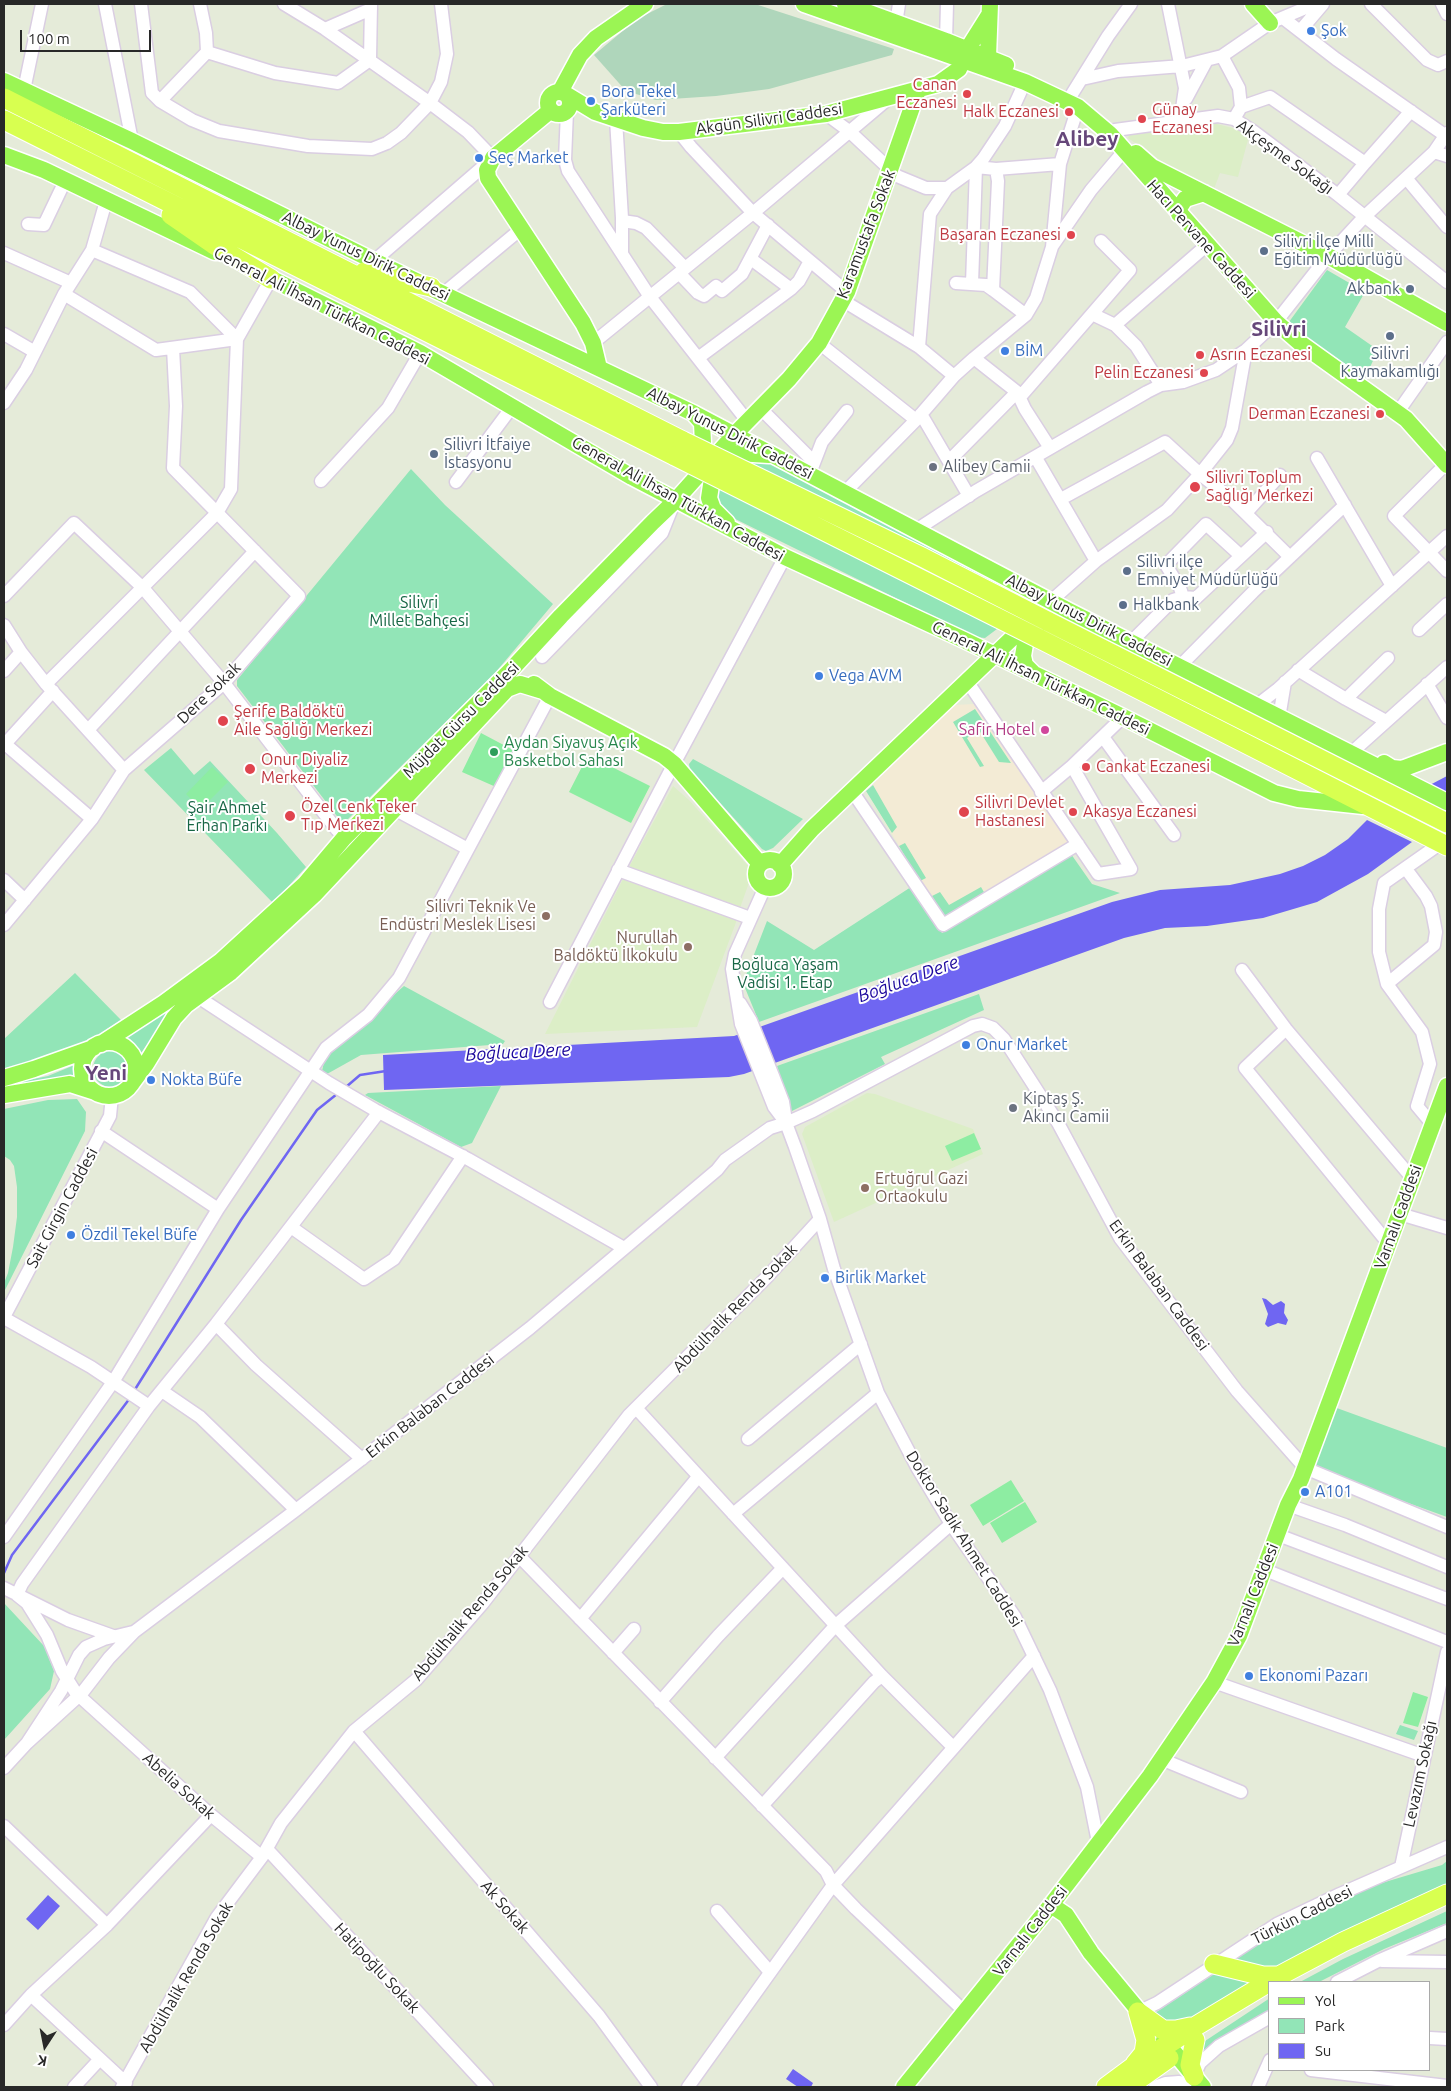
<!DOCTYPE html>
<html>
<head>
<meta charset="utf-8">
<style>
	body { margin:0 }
	#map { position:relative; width:1451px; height:2091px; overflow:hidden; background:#e5ebd9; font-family:Ubuntu,sans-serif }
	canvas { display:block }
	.frame { position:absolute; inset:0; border:5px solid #282828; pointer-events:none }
	.legend { position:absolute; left:1268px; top:1981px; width:162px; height:90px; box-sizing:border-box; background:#fff; border:1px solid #a9a9a9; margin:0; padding:6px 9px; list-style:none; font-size:15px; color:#282828 }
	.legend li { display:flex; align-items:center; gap:10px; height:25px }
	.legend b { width:25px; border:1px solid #a9a9a9 }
	.north { position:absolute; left:20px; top:2021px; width:50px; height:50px; -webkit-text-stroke:4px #fff; paint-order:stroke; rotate:191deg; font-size:14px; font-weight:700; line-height:20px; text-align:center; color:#282828 }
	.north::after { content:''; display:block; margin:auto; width:18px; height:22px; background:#282828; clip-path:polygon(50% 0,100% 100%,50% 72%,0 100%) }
	.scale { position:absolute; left:20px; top:30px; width:131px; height:22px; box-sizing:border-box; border:2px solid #282828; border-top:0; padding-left:6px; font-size:15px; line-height:18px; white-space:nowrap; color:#282828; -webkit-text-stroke:4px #fff; paint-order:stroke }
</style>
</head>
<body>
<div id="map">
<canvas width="1451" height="2091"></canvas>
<div class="frame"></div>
<ul class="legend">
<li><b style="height:6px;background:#9bf554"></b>Yol</li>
<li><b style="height:14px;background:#92e5b7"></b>Park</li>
<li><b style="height:14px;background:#6f66f2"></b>Su</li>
</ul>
<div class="north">K</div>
<div class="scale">100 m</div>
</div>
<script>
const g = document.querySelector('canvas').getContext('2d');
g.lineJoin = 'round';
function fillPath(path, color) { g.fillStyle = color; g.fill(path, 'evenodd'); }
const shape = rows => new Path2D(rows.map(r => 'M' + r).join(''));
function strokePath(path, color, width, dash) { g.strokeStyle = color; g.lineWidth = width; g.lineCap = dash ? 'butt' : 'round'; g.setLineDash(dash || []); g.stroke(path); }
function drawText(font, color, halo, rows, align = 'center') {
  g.font = font + ' Ubuntu,sans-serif'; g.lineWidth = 4; g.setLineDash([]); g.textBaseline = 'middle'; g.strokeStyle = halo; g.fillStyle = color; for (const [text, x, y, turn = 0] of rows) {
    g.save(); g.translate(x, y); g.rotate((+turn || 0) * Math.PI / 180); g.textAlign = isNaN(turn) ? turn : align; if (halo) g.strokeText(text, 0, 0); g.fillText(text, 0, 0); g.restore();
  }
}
const education = shape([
	[1209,122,1236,129,1249,136,1238,177,1220,173,1214,189,1205,186,1173,169,1128,138,1131,131],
	[673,786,689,800,749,867,751,877,740,908,631,869,630,865],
	[624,877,738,917,697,1027,545,1034],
	[867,1093,875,1094,973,1129,983,1154,834,1222,802,1134,805,1127]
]);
const medical = shape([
	[974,704,1071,843,943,919,866,791,954,705]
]);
const green = shape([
	[1327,270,1365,292,1345,327,1378,350,1365,378,1310,346,1286,326],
	[736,460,758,460,788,469,1000,580,1010,595,1009,609,1001,626,985,638,975,637,723,513,718,503,719,481],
	[411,469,445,505,553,604,495,673,343,824,237,686,237,680],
	[975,709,1011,763,999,762,979,730,967,738,984,766,980,767,953,722],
	[171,748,194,775,210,761,277,833,306,867,273,903,144,770],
	[693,759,803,819,773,848,766,851,762,849,690,770,689,764],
	[873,785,897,827,892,833,866,791],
	[905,843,926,878,920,881,899,846],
	[343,851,346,852,170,1012,139,1056,134,1049,123,1041,167,1008],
	[1071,854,1092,884,1120,893,759,1022,743,983,767,921,814,950,911,887,942,933],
	[981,887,985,894,944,919,930,897,940,892,949,905],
	[75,973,121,1020,95,1037,69,1049,5,1071,4,1039],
	[404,986,505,1041,503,1044,361,1055,327,1074,322,1071,326,1054],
	[979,994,984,1010,881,1057,885,1064,790,1112,777,1066],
	'93 1069a18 18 0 1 1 36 0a18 18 0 1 1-36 0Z',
	[77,1064,79,1079,4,1090,4,1085,48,1076],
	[501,1086,472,1143,461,1147,365,1095,368,1093],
	[77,1099,86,1112,85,1131,4,1292,4,1283,8,1273,13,1247,17,1217,17,1187,14,1166,10,1160,4,1156,4,1109,48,1100],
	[1334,1407,1447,1448,1447,1517,1312,1468],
	[4,1603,44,1646,54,1671,50,1689,4,1740],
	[1400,1725,1418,1731,1414,1740,1396,1734],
	[1447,1861,1447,1886,1273,1969,1231,1959,1314,1909,1375,1885,1442,1865],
	[1447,1911,1447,1923,1384,1949,1319,1982,1300,1982,1343,1959],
	[1215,1973,1256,1981,1185,2023,1164,2026,1155,2013],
	[1270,1998,1270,2010,1205,2050,1194,2061,1199,2045]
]);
const cemetery = shape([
	[667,4,755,4,894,49,892,55,769,89,716,96,656,100,626,91,594,55,637,19]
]);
const pitch = shape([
	[481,733,515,751,496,787,462,772],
	[588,755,650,786,631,823,569,792],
	[212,767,228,782,201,809,186,794],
	[974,1133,981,1149,952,1161,945,1146],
	[1011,1480,1024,1501,983,1526,970,1505],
	[1025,1502,1037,1522,1002,1543,990,1523],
	[1413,1692,1428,1697,1418,1727,1403,1723]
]);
const water = shape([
	[1447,776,1447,796,1426,787],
	[1367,820,1412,842,1368,874,1317,902,1263,918,1207,926,1165,928,1124,938,744,1074,729,1077,384,1090,383,1055,734,1036,1112,902,1160,890,1230,885,1280,874,1303,866,1325,855,1348,839],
	[1262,1298,1266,1299,1273,1305,1281,1301,1285,1304,1284,1313,1288,1320,1286,1325,1278,1323,1268,1327,1265,1324,1268,1314],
	[48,1895,60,1906,38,1930,26,1919],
	[793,2069,813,2083,811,2087,798,2087,786,2079]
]);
const stream = shape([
	[346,1087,360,1075,386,1071],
	[134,1391,241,1220,317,1110,337,1094],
	[4,1573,12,1555,130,1398]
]);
const minor = shape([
	[105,4,132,141],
	[141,4,152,93,160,101,192,120,219,131,308,146,372,149,387,143,401,133,430,103,441,82,447,54,441,4],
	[200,4,206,33,207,52,275,73,338,83,370,60,371,4],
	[284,4,325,29,430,103,468,132,493,158,374,261],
	[1168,4,1185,88,1180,122],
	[1371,4,1427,60,1438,65,1447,61],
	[1442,4,1447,14],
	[1283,18,1336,59,1446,136],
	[896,24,899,4],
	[325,29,371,9],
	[1300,31,1323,4],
	[946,41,947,4],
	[1222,56,1239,88,1241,107],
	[1082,79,1118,71,1182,66,1222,56,1270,23,1315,4],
	[24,90,42,4],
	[1072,94,1108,36,1131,4],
	[1186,99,1207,60],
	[160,101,207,52],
	[567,111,565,160,568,171,650,297,748,422],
	[826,114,849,131,897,176,926,188,947,188],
	[616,119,622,218,622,252],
	[1234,119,1241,107,1270,97,1365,163,1338,195],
	[679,132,691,147,753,213,847,292],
	[1110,134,1115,130,1218,116,1234,119,1253,131,1338,195,1447,282],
	[1434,152,1447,156],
	[1365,163,1411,111],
	[996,169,998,181,993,290,1026,315],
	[1406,178,1447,227],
	[622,221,636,223,646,228,685,268],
	[28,224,44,225,65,181],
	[1053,245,1091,190,1124,151],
	[92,250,190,292,237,339],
	[4,253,71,283],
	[751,259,791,289],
	[679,273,698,293,704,296,716,286,722,291,742,274,768,225],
	[956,283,986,285,993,290],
	[972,284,976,167,996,169,1060,164],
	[444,293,521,229],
	[64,294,156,350,237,339],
	[842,300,919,347,954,376],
	[1092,314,1130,270,1101,241],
	[1115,325,1136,346,1161,385],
	[4,334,35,352],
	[593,343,753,213,888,99],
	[819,343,916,420],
	[919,347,930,214,947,188,976,167,983,159,1005,126,1025,82],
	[698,358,791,289,799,281,810,261],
	[974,358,1017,392,1025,409,1050,448],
	[1020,397,1092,314,1115,325,1207,245],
	[4,403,26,370,64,294,92,250,106,201],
	[761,409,813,461],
	[1398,412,1447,342],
	[921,414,969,496],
	[1036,458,1096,561],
	[1317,458,1392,586],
	[949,461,1017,392],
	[1446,464,1394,516,1447,571],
	[812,468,822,442,847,411],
	[321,481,388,408,420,353],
	[456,482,512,407],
	[845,492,916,420,954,376,974,358,1026,315,1036,298,1052,247,1060,164,1078,107],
	[1061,499,1165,442,1200,474,1229,497,1290,557],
	[1246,513,1280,475],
	[916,530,976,491,1147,392,1161,385,1183,382,1216,370,1246,350,1276,322,1328,256,1364,217,1434,152,1447,133],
	[4,596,74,523,143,588,224,683,337,830,350,844],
	[1183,597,1180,588,1166,565,1206,524,1241,556],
	[1051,601,1096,561,1167,510,1200,474,1227,440,1232,428,1246,350],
	[4,625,21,652,46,684,124,770],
	[1419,630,1447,604],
	[1131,642,1173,600,1183,597,1196,598,1267,532],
	[542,657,662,533,674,503],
	[1179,667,1253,592,1345,505],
	[1298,670,1346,699,1386,721],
	[4,671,21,652],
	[967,681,1098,874,1131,869,1072,766],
	[46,684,217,513,231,489,237,339,271,279],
	[1427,684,1447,718],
	[1346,699,1388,658],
	[1256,706,1278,689,1447,536],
	[1279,718,1285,682],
	[88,730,255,551],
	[1103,737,1174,835],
	[4,743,92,819],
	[5,744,53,691],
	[1350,754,1447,667],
	[852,791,943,925,1078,844],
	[1041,792,1072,766,1123,717],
	[394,809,468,849],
	[618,870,750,918],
	[4,880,25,900],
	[765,887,735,954,732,969,741,1024,774,1107,786,1123,795,1147,820,1219,834,1269,878,1393,918,1469,951,1524,1015,1617,1050,1690,1087,1787,1098,1842],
	[4,925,92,819,124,770,224,683,299,596,173,468,176,406,173,348],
	[1242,970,1286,1029,1412,1178],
	[1387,984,1434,945,1436,932,1431,906,1426,896,1406,869],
	[198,997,329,1083,375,1110,468,1159,624,1248],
	[550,1002,668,775,785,557],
	[740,1003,751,1021,773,1076,783,1102,786,1121],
	[1286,1029,1245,1068,1388,1243],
	[1432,1124,1417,1106,1430,1064,1422,1032,1387,984,1379,952,1379,909,1384,883,1441,843],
	[101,1131,218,1209],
	[1400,1214,1447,1228],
	[291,1227,364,1279,394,1259,463,1156],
	[4,1317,110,1116,112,1096],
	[4,1318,91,1367,149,1406],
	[216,1324,256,1365,362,1459],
	[162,1391,200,1417,296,1510],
	[636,1408,882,1676,953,1747],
	[748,1439,861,1344],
	[1288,1505,1345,1525,1447,1567],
	[733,1514,878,1393],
	[1278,1535,1447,1599],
	[4,1537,113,1382,218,1209,326,1048,368,1015,399,978,550,696],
	[519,1556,826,1871,833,1885,856,1909,965,2012],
	[1265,1570,1447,1642],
	[4,1588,68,1620,113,1636],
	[17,1595,22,1584,149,1406,216,1324,379,1112],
	[17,1595,27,1603,47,1635,62,1671,76,1693,211,1815,262,1857],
	[580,1619,698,1477],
	[613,1653,634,1629],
	[1214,1682,1424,1756],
	[660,1702,718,1636,783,1568],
	[354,1731,599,2016,651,2087],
	[27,1743,82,1693,109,1658,134,1632,296,1510,530,1328,717,1170,725,1160,770,1128,786,1123,813,1111,973,1026,982,1024,993,1028,1004,1039,1058,1123,1120,1238,1237,1391,1305,1468,1447,1527],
	[715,1758,836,1625,951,1524],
	[1161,1759,1241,1792],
	[4,1768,27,1743,61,1691,79,1655,86,1647,104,1639,133,1632],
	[762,1806,874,1682,882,1676],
	[4,1826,107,1925],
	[267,1849,487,2087],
	[1401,1867,1447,1652],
	[717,1911,770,1972],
	[1382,1961,1447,1962],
	[1337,1982,1378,1961,1447,1931],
	[31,1995,126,2083],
	[1138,2012,1157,2003,1277,1924,1340,1894,1447,1847],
	[4,2025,31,1995,107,1925,211,1815],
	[1430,2038,1447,2039],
	[1311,2070,1447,2086],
	[1194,2076,1200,2063,1219,2046,1270,2017],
	[74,2087,100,2059],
	[122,2087,217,1917,262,1857,281,1823,354,1731,416,1680,483,1603,629,1415,767,1277,820,1219],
	[688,2087,833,1885,1034,1656],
	[1155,2087,1166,2083,1179,2082,1193,2087],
	[1258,2087,1270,2060]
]);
const major = shape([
	[804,4,1025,82,1078,107,1110,134,1276,322,1300,343,1406,419,1447,465],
	[845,4,946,41,1006,65],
	[1253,4,1270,23],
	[988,57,990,4],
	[4,81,132,141,374,261,693,413,1069,611,1447,802],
	[560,92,580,55,596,38,645,4],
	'548 103a11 11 0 1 1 22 0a11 11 0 1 1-22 0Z',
	[567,95,595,112,643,128,663,132,679,132,826,114,938,84,959,69,967,50,989,15],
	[551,110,493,158,487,170,488,178,583,323,593,343,599,368],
	[1136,153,1152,167,1328,256,1447,323],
	[4,155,44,170,215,252],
	[1179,214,1180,207,1185,199,1204,193],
	[260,273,420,353,632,477,785,557,964,640,1123,717,1274,793,1298,799,1363,806],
	[693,413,702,423,703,443,698,460],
	[727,523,713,509,709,498,711,485,717,468,730,456,737,453,769,455],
	[1033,673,1025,665,1023,656,1025,644,1037,625],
	[534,684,550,696,664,756,674,764,760,864],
	[1384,763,1392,768,1402,769,1447,752],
	'756 874a14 14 0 1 1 28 0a14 14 0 1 1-28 0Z',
	[780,865,812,829,1029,622],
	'82 1069a27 27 0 1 1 54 0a27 27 0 1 1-54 0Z',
	[101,1044,164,1003,221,961,305,884,344,838,511,670,561,616,653,522,675,501,735,434,789,379,819,343,847,292,918,90],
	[4,1078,34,1069,93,1048],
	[132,1083,146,1064,174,1018,186,1005,231,972,314,895,507,689,520,684,543,691],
	[4,1095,70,1084,95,1092],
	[1051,1905,1066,1915,1091,1953,1148,2022],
	[1164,2040,1203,2087],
	[904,2087,1051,1905,1150,1776,1214,1682,1239,1636,1288,1505,1301,1479,1447,1086]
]);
const highway = shape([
	[4,98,683,441],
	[4,120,675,456],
	[171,215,213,244,271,279],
	[364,272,431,287],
	[1047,621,1447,823],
	[1038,638,1447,846],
	[1214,1964,1263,1976,1279,1976],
	[1138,2012,1163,2030,1176,2030,1190,2027],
	[1135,2064,1144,2053,1146,2040,1138,2012],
	[1194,2076,1190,2065,1195,2040],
	[1106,2087,1133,2067,1196,2026,1279,1976,1343,1942,1447,1894],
	[1128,2087,1169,2058]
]);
const highwayBridge = shape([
	[683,441,922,557,1047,621],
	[675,456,1038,638]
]);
const markers = [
	[1311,31,5,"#3f7fe0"],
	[967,94,5,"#e0444e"],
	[591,101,5,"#3f7fe0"],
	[1069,112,5,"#e0444e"],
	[1142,119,5,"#e0444e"],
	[479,158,5,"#3f7fe0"],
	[1071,235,5,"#e0444e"],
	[1264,251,5,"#5c6f8a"],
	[1410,289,5,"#5c6f8a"],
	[1390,336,5,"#5c6f8a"],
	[1005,351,5,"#3f7fe0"],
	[1200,355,5,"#e0444e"],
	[1204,373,5,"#e0444e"],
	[1380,414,5,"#e0444e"],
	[434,454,5,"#5c6f8a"],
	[933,467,5,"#6b7280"],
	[1195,487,6,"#e0444e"],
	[1127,571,5,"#5c6f8a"],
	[1123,605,5,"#5c6f8a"],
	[819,676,5,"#3f7fe0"],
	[223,721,6,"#e0444e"],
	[1045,730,5,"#d1479c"],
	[494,752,5,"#2e9e5b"],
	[1086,767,5,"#e0444e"],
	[250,769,6,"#e0444e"],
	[964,812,6,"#e0444e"],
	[1073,812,5,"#e0444e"],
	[290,816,6,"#e0444e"],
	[546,916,5,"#8d6e63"],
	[688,947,5,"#8d6e63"],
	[966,1045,5,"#3f7fe0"],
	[151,1080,5,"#3f7fe0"],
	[1013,1108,5,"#6b7280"],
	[865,1188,5,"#8d6e63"],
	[71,1235,5,"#3f7fe0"],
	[825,1278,5,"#3f7fe0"],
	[1305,1492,5,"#3f7fe0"],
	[1249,1676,5,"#3f7fe0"]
];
const shopNames = [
	["Şok",1321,31],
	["Bora Tekel",601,92],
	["Şarküteri",601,110],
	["Seç Market",489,158],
	["BİM",1015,351],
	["Vega AVM",829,676],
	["Onur Market",976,1045],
	["Nokta Büfe",161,1080],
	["Özdil Tekel Büfe",81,1235],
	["Birlik Market",835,1278],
	["A101",1315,1492],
	["Ekonomi Pazarı",1259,1676]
];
const healthNames = [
	["Canan",957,85,"right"],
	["Eczanesi",957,103,"right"],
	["Günay",1152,110],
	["Eczanesi",1152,128],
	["Halk Eczanesi",1059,112,"right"],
	["Başaran Eczanesi",1061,235,"right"],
	["Asrın Eczanesi",1210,355],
	["Pelin Eczanesi",1194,373,"right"],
	["Derman Eczanesi",1370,414,"right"],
	["Silivri Toplum",1206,478],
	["Sağlığı Merkezi",1206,496],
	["Şerife Baldöktü",234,712],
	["Aile Sağlığı Merkezi",234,730],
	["Onur Diyaliz",261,760],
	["Merkezi",261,778],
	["Cankat Eczanesi",1096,767],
	["Silivri Devlet",975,803],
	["Hastanesi",975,821],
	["Özel Cenk Teker",301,807],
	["Tıp Merkezi",301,825],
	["Akasya Eczanesi",1083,812]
];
const streetNames = [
	["Akgün Silivri Caddesi",769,119,-8],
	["Akçeşme Sokağı",1285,157,36],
	["Karamustafa Sokak",866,234,-69],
	["Hacı Pervane Caddesi",1201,239,48],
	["Albay Yunus Dirik Caddesi",366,256,26],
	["General Ali İhsan Türkkan Caddesi",322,306,27],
	["Albay Yunus Dirik Caddesi",730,433,27],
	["General Ali İhsan Türkkan Caddesi",678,499,29],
	["Albay Yunus Dirik Caddesi",1089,620,27],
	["General Ali İhsan Türkkan Caddesi",1041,678,26],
	["Dere Sokak",209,693,-44],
	["Müjdat Gürsu Caddesi",461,720,-45],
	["Sait Girgin Caddesi",62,1208,-62],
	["Varnalı Caddesi",1398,1217,-70],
	["Erkin Balaban Caddesi",1159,1285,54],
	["Abdülhalik Renda Sokak",735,1308,-46],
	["Erkin Balaban Caddesi",430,1406,-38],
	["Doktor Sadık Ahmet Caddesi",964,1539,58],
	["Varnalı Caddesi",1253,1595,-68],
	["Abdülhalik Renda Sokak",470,1613,-50],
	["Levazım Sokağı",1420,1774,-78],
	["Abelia Sokak",179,1786,42],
	["Ak Sokak",505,1907,49],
	["Türkün Caddesi",1302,1915,-27],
	["Varnalı Caddesi",1030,1931,-52],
	["Hatipoğlu Sokak",377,1968,47],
	["Abdülhalik Renda Sokak",186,1977,-60]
];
const serviceNames = [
	["Silivri İlçe Milli",1274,242],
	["Eğitim Müdürlüğü",1274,260],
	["Akbank",1400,289,"right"],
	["Silivri",1390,354,"center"],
	["Kaymakamlığı",1390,372,"center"],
	["Silivri İtfaiye",444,445],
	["İstasyonu",444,463],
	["Silivri ilçe",1137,562],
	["Emniyet Müdürlüğü",1137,580],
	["Halkbank",1133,605]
];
const worshipNames = [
	["Alibey Camii",943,467],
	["Kiptaş Ş.",1023,1099],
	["Akıncı Camii",1023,1117]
];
const parkNames = [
	["Silivri",419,603],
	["Millet Bahçesi",419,621],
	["Şair Ahmet",227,808],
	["Erhan Parkı",227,826],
	["Boğluca Yaşam",785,965],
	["Vadisi 1. Etap",785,983]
];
const hotelNames = [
	["Safir Hotel",1035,730]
];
const leisureNames = [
	["Aydan Siyavuş Açık",504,743],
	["Basketbol Sahası",504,761]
];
const educationNames = [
	["Silivri Teknik Ve",536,907],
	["Endüstri Meslek Lisesi",536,925],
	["Nurullah",678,938],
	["Baldöktü İlkokulu",678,956],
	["Ertuğrul Gazi",875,1179,"left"],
	["Ortaokulu",875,1197,"left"]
];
const waterNames = [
	["Boğluca Dere",908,979,-20],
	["Boğluca Dere",518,1052,-3]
];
const districtNames = [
	["Alibey",1087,139],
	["Silivri",1279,329],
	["Yeni",106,1073]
];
fillPath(education, '#dceec7');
fillPath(medical, '#f3ebd5');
fillPath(green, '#92e5b7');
fillPath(cemetery, '#afd6bb');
fillPath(pitch, '#8deda2');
fillPath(water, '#6f66f2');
strokePath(stream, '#6f66f2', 2.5);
strokePath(minor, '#dacee2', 15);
strokePath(major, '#fff', 19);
strokePath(highway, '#fff', 21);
strokePath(minor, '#fff', 12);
strokePath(major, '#9bf554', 16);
strokePath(highway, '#d8ff50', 19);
strokePath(highwayBridge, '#fff', 21, []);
strokePath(highwayBridge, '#d8ff50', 19);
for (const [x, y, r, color] of markers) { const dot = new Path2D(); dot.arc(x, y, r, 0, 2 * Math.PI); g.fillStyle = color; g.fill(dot); strokePath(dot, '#fff', 2); }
drawText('16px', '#366cbe', '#fff', shopNames, 'left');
drawText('16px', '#be3a42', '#fff', healthNames, 'left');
drawText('16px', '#282828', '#fff', streetNames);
drawText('16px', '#4e5e75', '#fff', serviceNames, 'left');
drawText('16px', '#5b616d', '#fff', worshipNames, 'left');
drawText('16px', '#176645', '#fff', parkNames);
drawText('16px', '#b23c85', '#fff', hotelNames, 'right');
drawText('16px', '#27864d', '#fff', leisureNames, 'left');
drawText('16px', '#785e54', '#fff', educationNames, 'right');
drawText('italic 18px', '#1c089c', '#fff', waterNames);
drawText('bold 21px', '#66477a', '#fff', districtNames);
</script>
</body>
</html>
